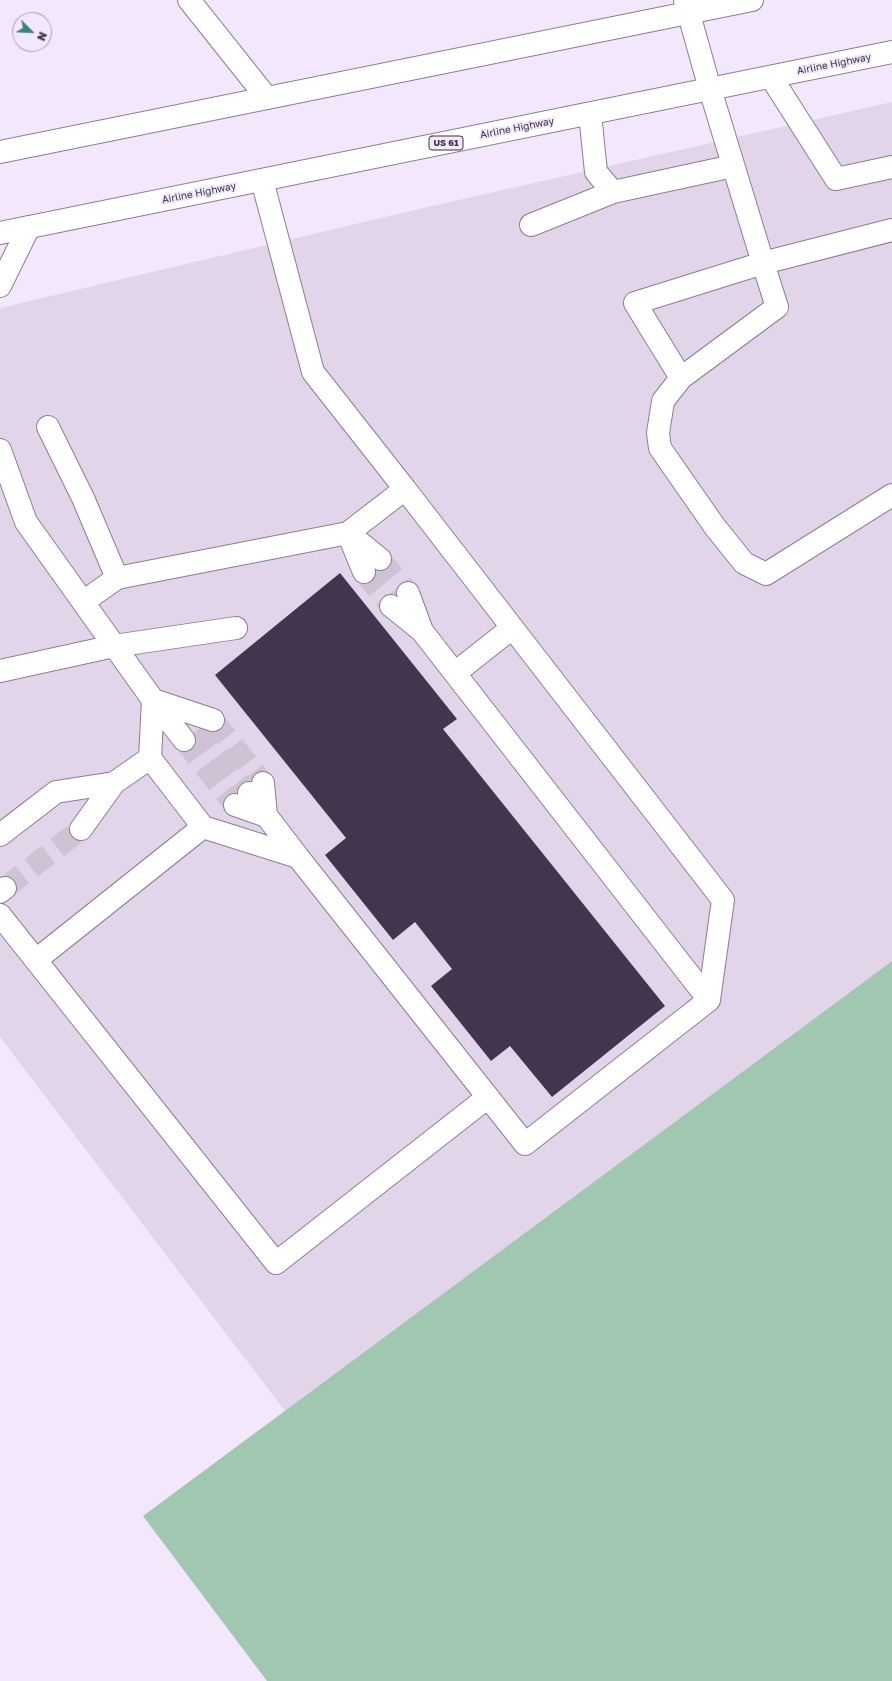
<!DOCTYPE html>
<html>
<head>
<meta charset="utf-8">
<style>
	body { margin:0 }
	#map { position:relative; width:892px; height:1681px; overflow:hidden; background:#f2e7fb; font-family:"Golos Text",sans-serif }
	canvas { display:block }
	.north { position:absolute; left:12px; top:12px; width:40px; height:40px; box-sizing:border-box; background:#f2e7fb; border:1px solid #a89fb0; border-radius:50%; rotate:114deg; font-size:11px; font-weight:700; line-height:16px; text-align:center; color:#3a323f }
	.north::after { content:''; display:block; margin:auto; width:14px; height:18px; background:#3b827a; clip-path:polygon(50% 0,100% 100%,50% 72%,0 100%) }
</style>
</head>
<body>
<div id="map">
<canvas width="892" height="1681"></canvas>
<div class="north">N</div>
</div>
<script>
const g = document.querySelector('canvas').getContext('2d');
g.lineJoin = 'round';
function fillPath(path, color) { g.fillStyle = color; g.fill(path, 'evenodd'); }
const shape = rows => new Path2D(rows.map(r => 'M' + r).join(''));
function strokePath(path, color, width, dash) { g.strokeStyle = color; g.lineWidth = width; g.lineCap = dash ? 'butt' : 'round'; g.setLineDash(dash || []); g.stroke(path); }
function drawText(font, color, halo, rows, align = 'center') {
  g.font = font + ' "Golos Text",sans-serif'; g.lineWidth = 4; g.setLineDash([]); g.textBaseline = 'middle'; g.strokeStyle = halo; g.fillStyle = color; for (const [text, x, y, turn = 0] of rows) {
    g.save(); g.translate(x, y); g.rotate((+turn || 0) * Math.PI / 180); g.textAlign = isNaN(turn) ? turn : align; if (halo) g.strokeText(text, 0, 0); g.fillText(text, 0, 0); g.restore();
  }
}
const commercial = shape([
	[892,102,892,961,285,1411,0,1037,0,308,419,209]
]);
const green = shape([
	[892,961,892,1681,267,1681,143,1516]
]);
const building = shape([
	[340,573,457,719,443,729,665,1006,552,1097,510,1046,491,1061,431,986,452,969,415,922,393,940,325,855,346,838,215,675]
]);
const minorTunnel = shape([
	[380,559,408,593],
	[364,572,391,606],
	[213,720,263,783],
	[199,729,249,793],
	[184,740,235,805],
	[5,888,81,829]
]);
const minor = shape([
	[189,0,267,98],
	[685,0,710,89,763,263,777,307,681,378,635,303,763,263,892,230],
	[771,77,836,179,892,167],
	[590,114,596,172,613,192,733,166],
	[531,225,613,192],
	[0,286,29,227],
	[681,378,663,401,658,433,660,448,715,527,744,563,766,574,892,495],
	[48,427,83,498,117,578],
	[0,450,26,522,153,700,184,740],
	[364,572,348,533,380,559],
	[83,602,117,578,348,533,405,489,313,372,262,180],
	[391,606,422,631,408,593],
	[422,631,709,1000],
	[0,671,114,646,236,628],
	[455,673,512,628],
	[153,700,150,758,203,827,298,857,525,1144,709,1000,723,900,405,489],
	[153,700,213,720],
	[249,793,298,857],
	[235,805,266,816,263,783],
	[81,829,114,783],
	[0,835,56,792,114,783,150,758],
	[0,892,5,888],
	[0,915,276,1263,488,1097],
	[36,960,203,827]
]);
const highway = shape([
	[0,152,752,0],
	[0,233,892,52]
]);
const shields = [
	[446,143,34]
];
const shieldNames = [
	["US 61",446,143]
];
const streetNames = [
	["Airline Highway",834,64,-11],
	["Airline Highway",517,128,-11],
	["Airline Highway",199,193,-11]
];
fillPath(commercial, '#e3d5e9');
fillPath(green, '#a0c8b0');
fillPath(building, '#44354f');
strokePath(minorTunnel, '#cdc3d5', 22, [22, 11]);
strokePath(minor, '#8c7c99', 24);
strokePath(highway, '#8c7c99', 24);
strokePath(minor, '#fff', 22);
strokePath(highway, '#fff', 22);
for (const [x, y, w] of shields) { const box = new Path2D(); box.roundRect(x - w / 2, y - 7, w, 14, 3); g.fillStyle = '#f2e7fb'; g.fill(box); strokePath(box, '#3a323f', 1); }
drawText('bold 9px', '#3a323f', null, shieldNames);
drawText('10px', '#3a323f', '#f2e7fb', streetNames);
</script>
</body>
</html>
